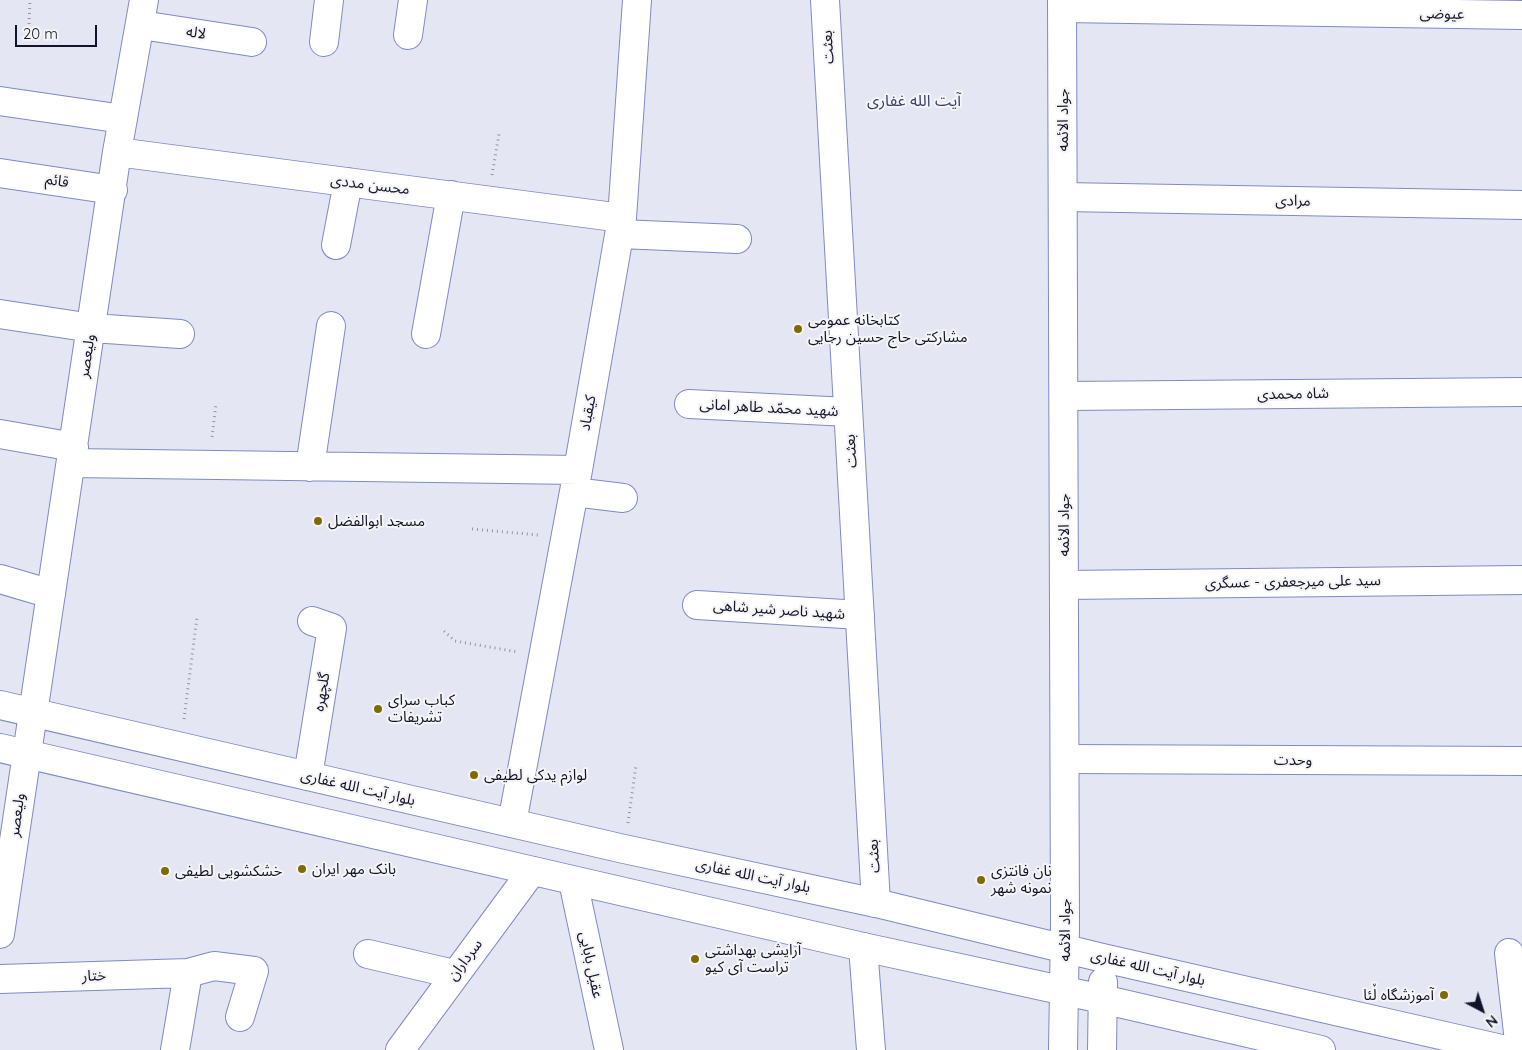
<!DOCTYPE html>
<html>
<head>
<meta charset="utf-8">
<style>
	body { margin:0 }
	#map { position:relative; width:1522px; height:1050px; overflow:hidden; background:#e4e7f3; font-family:Quicksand,sans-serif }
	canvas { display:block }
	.north { position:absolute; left:1457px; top:985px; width:50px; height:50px; -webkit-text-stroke:4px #f5f5f5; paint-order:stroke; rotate:140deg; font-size:14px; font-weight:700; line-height:20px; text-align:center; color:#11142a }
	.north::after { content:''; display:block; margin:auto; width:18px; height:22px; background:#11142a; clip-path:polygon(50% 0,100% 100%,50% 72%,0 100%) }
	.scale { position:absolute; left:15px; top:25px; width:82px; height:22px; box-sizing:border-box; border:2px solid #11142a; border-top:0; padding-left:6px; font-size:15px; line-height:18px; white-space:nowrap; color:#11142a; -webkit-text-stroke:4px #f5f5f5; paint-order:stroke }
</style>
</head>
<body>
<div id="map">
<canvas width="1522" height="1050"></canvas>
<div class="north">N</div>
<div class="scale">20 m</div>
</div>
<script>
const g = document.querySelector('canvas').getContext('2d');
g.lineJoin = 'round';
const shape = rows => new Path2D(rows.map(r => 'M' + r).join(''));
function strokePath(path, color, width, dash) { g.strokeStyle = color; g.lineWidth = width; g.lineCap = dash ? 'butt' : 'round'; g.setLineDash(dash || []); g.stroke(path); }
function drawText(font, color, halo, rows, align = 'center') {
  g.font = font + ' Quicksand,"Noto Sans Arabic",sans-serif'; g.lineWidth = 4; g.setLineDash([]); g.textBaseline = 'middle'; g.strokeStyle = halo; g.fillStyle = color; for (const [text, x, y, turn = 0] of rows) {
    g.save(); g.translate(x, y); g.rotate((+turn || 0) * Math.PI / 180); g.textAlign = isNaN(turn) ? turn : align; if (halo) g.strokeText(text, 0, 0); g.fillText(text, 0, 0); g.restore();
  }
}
const path = shape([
	[29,24,30,0],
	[492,175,499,134],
	[212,437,216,404],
	[472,529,538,535],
	[444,631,455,641,518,652],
	[184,719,197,617],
	[628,823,636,765]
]);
const street = shape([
	[825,0,876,903],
	[1063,8,1522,15],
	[141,25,252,42],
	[408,35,413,0],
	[324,42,329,0],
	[0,101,123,119],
	[117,152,622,218],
	[0,173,113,190],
	[1063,197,1522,205],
	[620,234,737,239],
	[336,245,348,182],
	[0,314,92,328,180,334],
	[426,334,451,195],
	[1064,396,1522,392],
	[689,404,848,412],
	[0,434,74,447],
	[72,463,578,470],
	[310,467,331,326],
	[574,492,623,498],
	[0,579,51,594],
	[1064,585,1522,580],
	[697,605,860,615],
	[1065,759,1522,761],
	[308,776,332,628,312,621],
	[512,823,578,470,622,218,637,0],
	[573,881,609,1050],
	[0,934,117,152,144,0],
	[863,947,871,1050],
	[1509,953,1520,1050],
	[368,954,454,974],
	[0,979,188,973,214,966,254,971,240,1017],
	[175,1050,188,973],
	[400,1050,532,871]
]);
const secondary = shape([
	[1062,0,1065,926,1063,1050],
	[0,705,624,849,876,903,1103,958,1506,1050],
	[0,748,863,947,1102,999,1321,1050],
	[1102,1050,1103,982]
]);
const markers = [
	[798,329,5,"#7f6a03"],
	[318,521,5,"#7f6a03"],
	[378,709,5,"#7f6a03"],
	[474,775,5,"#7f6a03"],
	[302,869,5,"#7f6a03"],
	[165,871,5,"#7f6a03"],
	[981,880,5,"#7f6a03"],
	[695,959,5,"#7f6a03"],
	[1444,995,5,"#7f6a03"]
];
const streetNames = [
	["عیوضی",1442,14,1],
	["لاله",196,33,9],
	["بعثت",828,47,-93],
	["جواد الائمه",1063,120,-90],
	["قائم",57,181,9],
	["محسن مددی",370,185,7],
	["مرادی",1293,201,1],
	["ولیعصر",87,356,-81],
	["شاه محمدی",1293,394,-1],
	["شهید محمّد طاهر امانی",769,408,3],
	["کیقباد",588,413,-80],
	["بعثت",851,451,-93],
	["جواد الائمه",1064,525,-90],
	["سید علی میرجعفری - عسگری",1293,582,-1],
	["شهید ناصر شیر شاهی",779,610,4],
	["گلچهره",322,692,-81],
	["وحدت",1293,760],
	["بلوار آیت الله غفاری",358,788,13],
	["ولیعصر",17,815,-82],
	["بعثت",874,856,-93],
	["بلوار آیت الله غفاری",753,876,12],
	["جواد الائمه",1065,930,-90],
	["سرداران",465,960,-53],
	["عقیل بابایی",591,965,78],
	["بلوار آیت الله غفاری",1148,968,13],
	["ختار",94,976,-2]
];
const poiNames = [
	["کتابخانه عمومی",808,320],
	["مشارکتی حاج حسین رجایی",808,337],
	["مسجد ابوالفضل",328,521],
	["کباب سرای",388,700],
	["تشریفات",388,717],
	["لوازم یدکی لطیفی",484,775],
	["بانک مهر ایران",312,869],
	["خشکشویی لطیفی",175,871],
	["نان فانتزی",991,871],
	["نمونه شهر",991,888],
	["آرایشی بهداشتی",705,950],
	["تراست آی کیو",705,967],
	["آموزشگاه ڵئا",1434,995,"right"]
];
const neighbourhoodNames = [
	["آیت الله غفاری",914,101]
];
strokePath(street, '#7f8ac4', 30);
strokePath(secondary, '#7f8ac4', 30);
strokePath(path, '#9295a5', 3, [1, 4]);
strokePath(street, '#fff', 28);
strokePath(secondary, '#fff', 28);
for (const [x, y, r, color] of markers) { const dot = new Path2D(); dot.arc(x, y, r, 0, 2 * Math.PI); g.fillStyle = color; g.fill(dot); strokePath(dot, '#f5f5f5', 2); }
drawText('15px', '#11142a', '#f5f5f5', streetNames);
drawText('15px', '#11142a', '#f5f5f5', poiNames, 'left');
drawText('16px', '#394073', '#f5f5f5', neighbourhoodNames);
</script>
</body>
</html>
